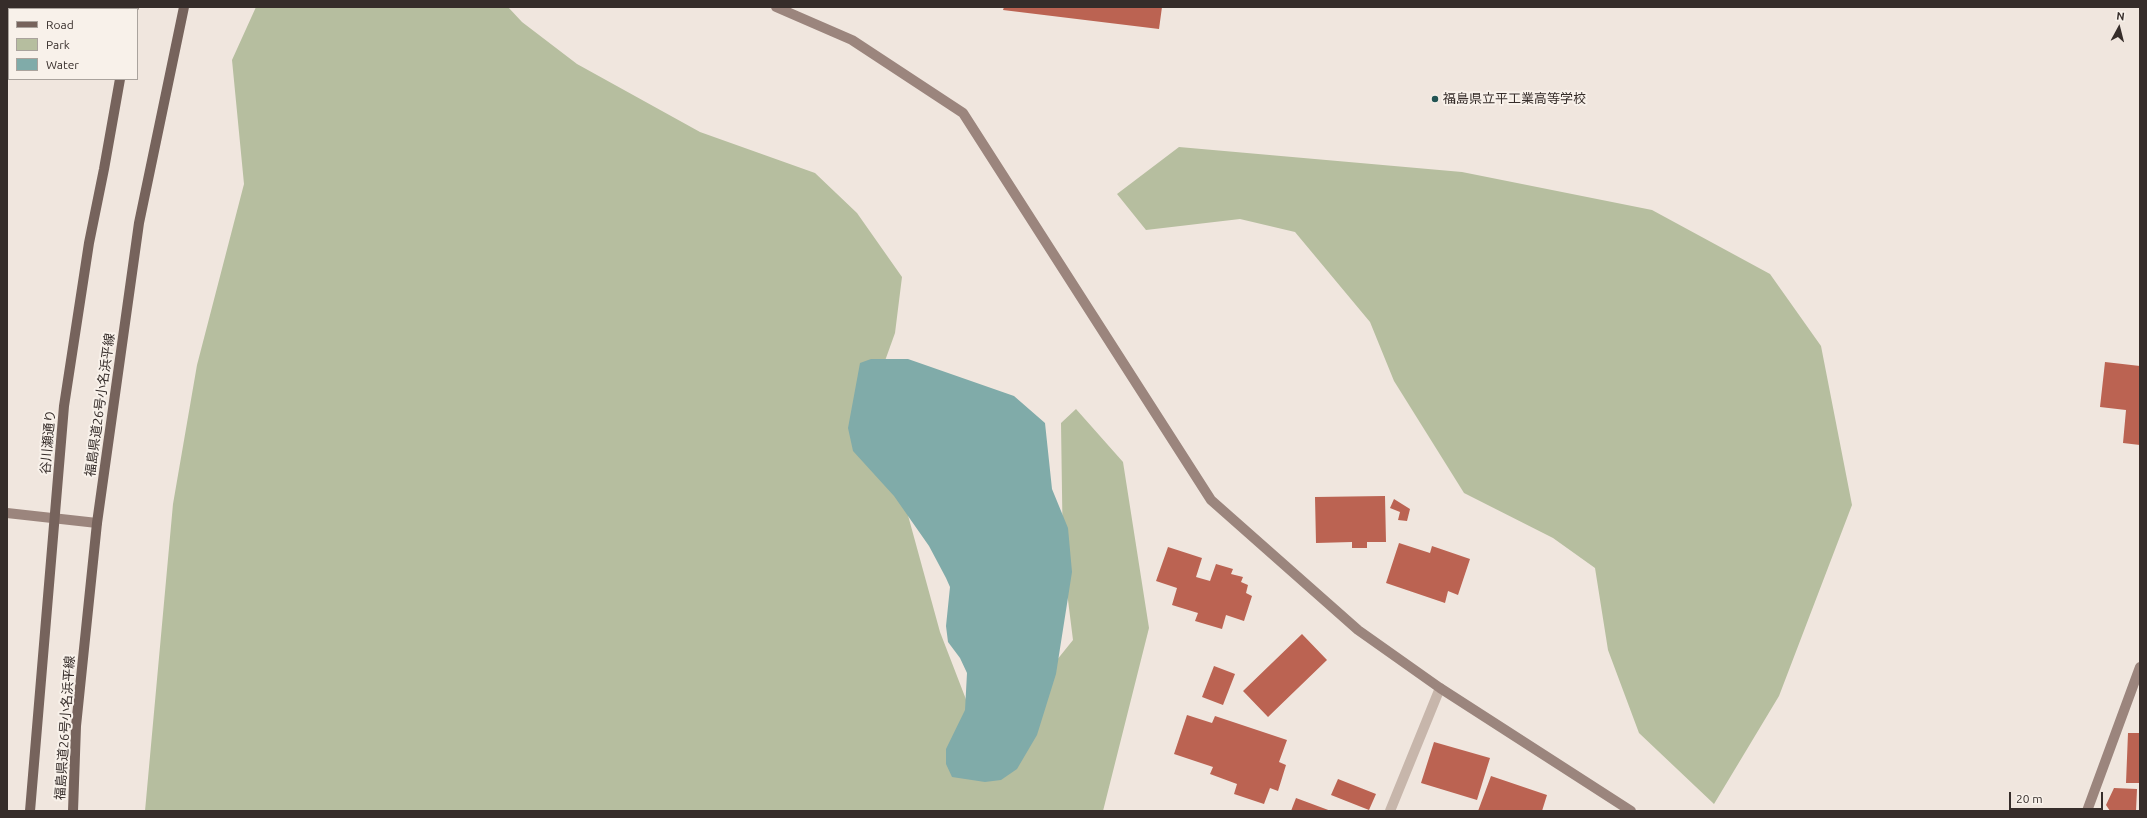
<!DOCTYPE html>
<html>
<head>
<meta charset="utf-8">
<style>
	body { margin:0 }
	#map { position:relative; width:2147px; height:818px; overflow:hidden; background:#f0e6de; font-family:Ubuntu,sans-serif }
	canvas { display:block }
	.frame { position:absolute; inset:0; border:8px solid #362d2a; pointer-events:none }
	.legend { position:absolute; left:8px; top:8px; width:130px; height:72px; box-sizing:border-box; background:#f8f1ea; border:1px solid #aaa39d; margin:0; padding:5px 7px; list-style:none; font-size:12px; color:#362d2a }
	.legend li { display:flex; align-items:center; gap:8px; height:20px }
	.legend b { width:20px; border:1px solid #aaa39d }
	.north { position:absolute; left:2099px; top:8px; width:40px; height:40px; -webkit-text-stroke:3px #f8f1ea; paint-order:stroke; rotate:7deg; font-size:11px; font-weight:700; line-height:16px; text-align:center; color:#362d2a }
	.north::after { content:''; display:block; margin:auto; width:14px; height:18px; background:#362d2a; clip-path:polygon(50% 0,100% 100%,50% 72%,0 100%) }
	.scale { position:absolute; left:2009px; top:792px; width:94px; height:18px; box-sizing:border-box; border:2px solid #362d2a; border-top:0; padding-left:5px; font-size:12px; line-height:14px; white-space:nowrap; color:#362d2a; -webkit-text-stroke:3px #f8f1ea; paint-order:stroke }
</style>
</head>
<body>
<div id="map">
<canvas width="2147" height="818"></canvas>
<div class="frame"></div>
<ul class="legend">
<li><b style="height:5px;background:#76635c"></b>Road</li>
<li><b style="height:11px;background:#b6be9f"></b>Park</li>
<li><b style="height:11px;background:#80aba9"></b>Water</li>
</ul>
<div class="north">N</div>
<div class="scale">20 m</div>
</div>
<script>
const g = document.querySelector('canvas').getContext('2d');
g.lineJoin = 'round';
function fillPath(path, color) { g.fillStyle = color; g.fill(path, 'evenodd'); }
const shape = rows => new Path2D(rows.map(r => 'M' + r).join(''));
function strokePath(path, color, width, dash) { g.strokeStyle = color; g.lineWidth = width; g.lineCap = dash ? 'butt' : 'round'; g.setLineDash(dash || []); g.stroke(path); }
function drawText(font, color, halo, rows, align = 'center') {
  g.font = font + ' Ubuntu,"Noto Sans JP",sans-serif'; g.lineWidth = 4; g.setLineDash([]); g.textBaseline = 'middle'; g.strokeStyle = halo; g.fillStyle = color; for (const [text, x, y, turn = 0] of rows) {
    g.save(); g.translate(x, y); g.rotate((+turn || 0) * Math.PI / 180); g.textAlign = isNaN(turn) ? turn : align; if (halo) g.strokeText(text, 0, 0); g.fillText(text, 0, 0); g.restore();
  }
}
const green = shape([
	[256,7,508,7,522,22,577,64,700,132,815,173,857,213,902,277,895,333,872,397,906,508,940,632,967,702,1019,707,1073,640,1063,560,1061,423,1076,409,1123,462,1149,628,1103,811,145,811,173,504,197,365,244,184,232,60],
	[1179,147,1462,172,1652,210,1770,274,1821,346,1852,505,1779,696,1714,804,1639,733,1608,650,1595,568,1553,538,1464,493,1394,381,1370,322,1295,232,1240,219,1146,230,1117,194]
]);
const water = shape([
	[871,359,908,359,1014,396,1045,423,1052,489,1068,528,1072,572,1056,674,1037,735,1017,769,1001,780,985,782,952,777,946,764,946,749,965,710,967,673,960,658,948,642,946,626,950,587,946,578,929,546,894,496,853,451,848,428,860,363]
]);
const building = shape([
	[1004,7,1162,7,1159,29,1003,10],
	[2105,362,2140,366,2140,445,2123,443,2126,410,2100,407],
	[1385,496,1386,542,1367,542,1367,548,1352,548,1352,542,1316,543,1315,497],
	[1394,499,1410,509,1407,521,1398,520,1400,512,1390,508],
	[1399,543,1430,553,1432,546,1470,559,1458,595,1448,591,1445,603,1386,583],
	[1168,547,1202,558,1196,577,1210,581,1216,564,1233,569,1231,574,1243,577,1241,582,1248,585,1246,593,1252,596,1244,621,1226,615,1222,629,1195,621,1198,613,1172,605,1177,588,1156,581],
	[1302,634,1327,660,1268,717,1243,691],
	[1214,666,1235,674,1223,705,1202,697],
	[1187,715,1212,723,1215,716,1287,740,1279,762,1286,765,1278,791,1270,788,1264,804,1234,794,1237,784,1210,774,1213,767,1174,754],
	[2128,733,2140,733,2140,783,2126,783],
	[1434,742,1490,758,1477,800,1421,783],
	[1491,776,1547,795,1542,811,1478,811],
	[1338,779,1376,794,1369,810,1331,795],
	[2114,788,2137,789,2136,811,2110,811,2106,805],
	[1296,798,1331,811,1291,811]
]);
const street = shape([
	[7,50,9,50],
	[1390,811,1440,688]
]);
const secondary = shape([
	[776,7,852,40,963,113,1211,500,1358,630,1440,688,1631,811],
	[7,513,97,523],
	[2087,811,2140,667]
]);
const primary = shape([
	[133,9,134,7],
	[30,811,64,406,89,243,104,169,120,79],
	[73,811,76,726,97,523,139,223,184,7]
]);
const markers = [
	[1435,99,4,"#235453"]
];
const poiNames = [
	["福島県立平工業高等学校",1443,99]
];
const streetNames = [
	["福島県道26号小名浜平線",100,405,-82],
	["谷川瀬通り",48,442,-85],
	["福島県道26号小名浜平線",65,728,-86]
];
fillPath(green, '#b6be9f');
fillPath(water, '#80aba9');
fillPath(building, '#bb6352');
strokePath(street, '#c7b6ab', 10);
strokePath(secondary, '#9b857d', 10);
strokePath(primary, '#76635c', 10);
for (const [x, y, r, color] of markers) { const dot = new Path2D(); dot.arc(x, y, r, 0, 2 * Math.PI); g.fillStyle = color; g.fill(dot); strokePath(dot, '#f8f1ea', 1.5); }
drawText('13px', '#362d2a', '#f8f1ea', poiNames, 'left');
drawText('13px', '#362d2a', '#f8f1ea', streetNames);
</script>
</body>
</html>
